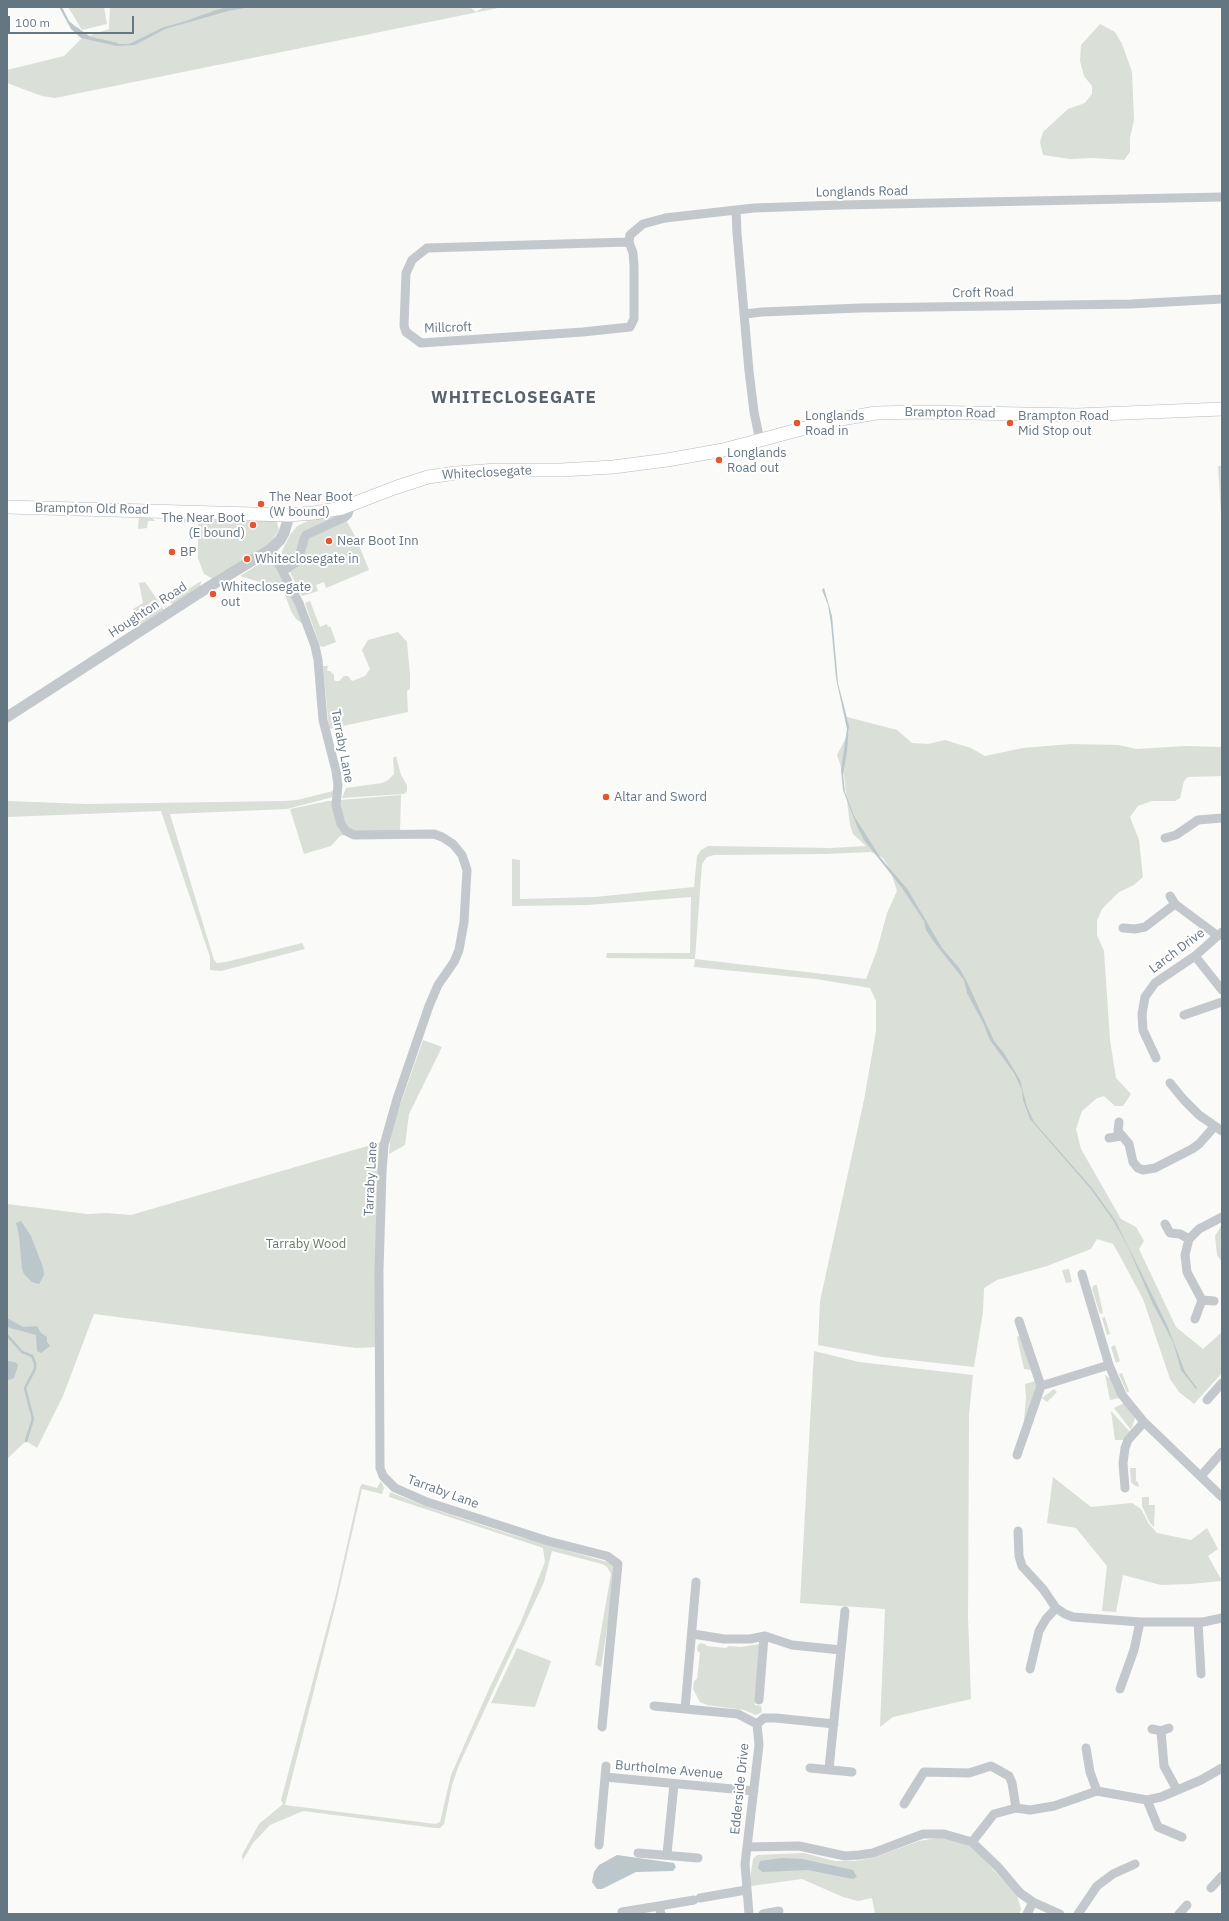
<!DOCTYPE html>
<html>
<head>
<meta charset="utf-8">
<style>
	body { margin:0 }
	#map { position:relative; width:1229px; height:1921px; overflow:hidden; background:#fafaf8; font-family:"IBM Plex Sans",sans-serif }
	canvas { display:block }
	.frame { position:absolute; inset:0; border:8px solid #657683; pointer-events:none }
	.scale { position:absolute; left:8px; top:16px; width:126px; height:18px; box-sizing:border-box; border:2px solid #657683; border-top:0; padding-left:5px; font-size:12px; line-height:14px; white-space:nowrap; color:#657683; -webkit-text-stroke:3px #fff; paint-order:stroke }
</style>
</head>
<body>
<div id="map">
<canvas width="1229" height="1921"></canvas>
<div class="frame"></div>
<div class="scale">100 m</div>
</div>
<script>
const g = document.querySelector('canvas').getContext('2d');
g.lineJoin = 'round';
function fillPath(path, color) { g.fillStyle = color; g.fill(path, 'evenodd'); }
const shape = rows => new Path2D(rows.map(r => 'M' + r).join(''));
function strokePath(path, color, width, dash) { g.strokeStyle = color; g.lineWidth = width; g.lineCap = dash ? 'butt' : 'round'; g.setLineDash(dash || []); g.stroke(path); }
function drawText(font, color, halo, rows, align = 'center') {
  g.font = font + ' "IBM Plex Sans",sans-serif'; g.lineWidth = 4; g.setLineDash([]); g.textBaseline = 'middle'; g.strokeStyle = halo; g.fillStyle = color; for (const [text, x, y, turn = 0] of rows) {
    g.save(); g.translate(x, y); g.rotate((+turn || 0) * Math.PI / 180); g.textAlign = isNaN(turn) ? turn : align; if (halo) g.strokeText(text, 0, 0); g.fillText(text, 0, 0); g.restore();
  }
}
const green = shape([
	[68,7,104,7,107,24,82,30],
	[110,7,470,7,476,12,484,7,503,7,55,98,42,96,7,83,7,70,64,56,82,38,109,29],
	[1100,24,1115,32,1122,44,1132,72,1134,120,1130,138,1130,152,1124,160,1093,158,1070,159,1043,155,1040,142,1043,132,1068,109,1085,103,1092,94,1092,86,1084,76,1080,61,1081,45],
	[1218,466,1222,466,1222,529],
	[139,515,150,516,155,521,148,521,147,528,138,529],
	[337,515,346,520,356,538,369,570,326,588,324,582,316,585,318,591,302,596,282,556,282,551,290,535,297,526,310,520],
	[165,518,187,518,191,523,163,521],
	[205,518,275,519,277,522,279,530,269,545,213,579,204,574,198,558,198,523,200,519],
	[269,558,273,560,287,586,303,624,296,619,291,611,283,589,240,576],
	[201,581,200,589,174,604,168,602],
	[145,582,163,608,163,610,140,625,137,624,133,618,133,609,143,603,139,583],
	[310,601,320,627,327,624,328,627,330,626,336,642,323,647,320,646,305,603],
	[398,632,407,642,410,675,410,689,407,691,408,712,329,729,323,666,328,666,327,671,330,671,334,675,334,680,336,681,339,681,344,676,348,676,352,681,365,676,370,669,362,650,368,640],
	[847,717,897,730,912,743,928,744,945,740,971,748,985,756,1023,748,1071,744,1119,745,1136,749,1186,746,1222,747,1222,776,1188,777,1184,781,1180,798,1175,801,1152,801,1138,806,1130,817,1139,840,1143,877,1134,885,1119,892,1102,909,1097,921,1097,935,1104,951,1110,1040,1116,1078,1131,1094,1123,1106,1115,1106,1104,1096,1097,1098,1082,1111,1076,1129,1081,1149,1121,1219,1136,1227,1144,1241,1139,1249,1176,1327,1203,1349,1222,1332,1222,1373,1194,1404,1179,1392,1170,1379,1143,1299,1121,1258,1113,1244,1097,1239,1091,1249,1047,1266,997,1280,984,1288,983,1312,974,1367,882,1357,818,1345,820,1301,864,1100,876,1031,876,1001,870,988,816,979,694,967,695,959,606,958,607,953,690,953,691,897,588,905,512,906,512,859,520,860,520,899,595,897,694,887,697,856,701,850,708,846,831,848,866,846,853,834,850,825,844,776,837,755,849,732],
	[871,852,883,858,890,869,897,891,887,913,877,950,866,979,695,959,702,864,707,857,714,855,825,854],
	[396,756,401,775,407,785,407,791,404,794,342,798,346,788,382,783,388,780,394,774,393,758],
	[333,791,333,797,287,809,170,814,214,960,217,963,226,962,302,943,305,949,221,971,210,970,210,957,161,811,7,817,7,801,86,804,285,801,297,800],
	[401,795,400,832,352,833,340,836,331,846,304,854,290,809,328,801],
	[423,1040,442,1047,409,1114,405,1145,389,1154,391,1131],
	[381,1142,376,1347,356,1348,94,1314,63,1396,37,1448,26,1441,7,1459,7,1204,87,1214,107,1213,131,1215],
	[1222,1224,1222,1262,1217,1255,1215,1236],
	[1069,1269,1072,1282,1066,1283,1062,1270],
	[1094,1285,1097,1285,1103,1313,1100,1314,1092,1289],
	[1105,1317,1110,1334,1107,1335,1102,1318],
	[1020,1335,1031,1370,1024,1369,1017,1337],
	[1115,1345,1120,1361,1116,1363,1111,1347],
	[814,1351,859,1362,973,1375,969,1415,968,1618,971,1699,893,1717,880,1727,885,1609,800,1603],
	[1122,1373,1129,1391,1127,1393,1119,1374],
	[1105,1375,1111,1379,1120,1398,1110,1400],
	[1035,1381,1038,1386,1027,1421,1024,1420,1026,1398,1025,1384],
	[1054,1389,1057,1392,1047,1402,1042,1398],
	[1124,1403,1134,1414,1135,1418,1131,1430,1114,1408],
	[1111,1411,1130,1432,1123,1440,1115,1440],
	[1130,1468,1136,1468,1136,1481,1138,1482,1139,1487,1134,1485,1131,1482],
	[1053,1477,1091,1507,1132,1503,1141,1509,1149,1524,1157,1533,1191,1540,1207,1528,1218,1549,1208,1556,1222,1581,1190,1584,1161,1585,1123,1575,1116,1612,1102,1611,1107,1566,1076,1528,1047,1523],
	[381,1481,384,1488,382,1494,362,1489,336,1603,285,1805,435,1824,440,1822,451,1775,489,1689,520,1624,545,1562,543,1548,389,1497,390,1492,430,1508,506,1533,611,1563,616,1567,616,1572,601,1667,595,1665,611,1574,607,1567,602,1564,552,1551,544,1582,459,1765,452,1785,444,1824,440,1828,435,1828,303,1811,270,1825,253,1843,243,1860,243,1864,242,1855,259,1824,283,1804,281,1800,336,1594,360,1487,362,1484,377,1488],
	[1142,1497,1149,1497,1149,1505,1155,1505,1154,1527,1150,1523,1142,1506],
	[701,1643,705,1644,707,1646,726,1648,729,1646,741,1647,760,1644,755,1705,761,1706,762,1712,756,1715,744,1710,707,1705,700,1702,693,1689,694,1681,697,1679,700,1653,697,1650,698,1645],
	[517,1648,551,1661,535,1707,491,1703],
	[937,1838,955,1839,975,1849,1017,1896,1021,1909,1019,1914,875,1914,872,1898,858,1901,843,1897,802,1879,751,1886,750,1879,753,1859,757,1855,804,1853,835,1861,854,1861,873,1858,919,1841]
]);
const water = shape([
	[59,7,62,7,69,21,85,35,97,40,117,44,129,44,164,27,183,22,216,10,228,7,250,7,228,11,165,29,135,45,117,46,81,38,71,29],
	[824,588,832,616,838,683,849,726,847,752,843,774,845,792,854,816,880,857,908,890,942,948,960,969,967,982,994,1041,1004,1053,1020,1080,1027,1107,1034,1122,1092,1188,1115,1220,1167,1325,1185,1372,1197,1388,1196,1389,1181,1370,1173,1342,1153,1304,1128,1247,1113,1220,1090,1188,1030,1119,1023,1100,1022,1090,1014,1073,990,1040,983,1023,967,993,964,980,934,942,926,930,924,921,902,888,864,840,857,826,843,790,841,770,847,729,836,678,831,624,828,605,822,590],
	[21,1221,31,1236,43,1267,44,1275,39,1284,32,1282,24,1274,22,1269,19,1235,16,1223],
	[7,1318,23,1327,37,1326,41,1333,47,1337,47,1342,50,1346,41,1353,37,1351,36,1335,10,1328,7,1326],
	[7,1361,15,1362,18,1365,14,1378,9,1380,7,1379],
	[617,1855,674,1863,676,1867,673,1871,636,1872,602,1889,597,1889,592,1882,594,1872,599,1865],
	[782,1858,802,1859,853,1870,857,1877,853,1879,808,1870,762,1872,758,1868,760,1861]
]);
const stream = shape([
	[76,28,90,38,117,44],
	[7,1335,22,1352,32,1356,35,1363,35,1369,25,1388,33,1419,26,1441]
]);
const minor = shape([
	[736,210,737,233,749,371,754,412,760,441],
	[629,242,427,248,412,260,406,273,404,326,406,332,421,343,583,332,630,327,634,319,634,265,633,253,629,242,630,235,643,224,665,218,754,208,840,205,1222,197],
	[745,314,762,312,860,308,1131,304,1222,299],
	[271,549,299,603,315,646,318,660,323,720,336,771,338,785,336,805,341,824,346,831,354,835,434,834,442,837,453,844,462,855,467,870,464,922,459,950,454,962,438,985,429,1006,397,1099,384,1145,382,1172,379,1270,380,1468,383,1476,395,1488,427,1502,548,1541,607,1556,618,1564,602,1727],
	[283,571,298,561,304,539,306,535,345,517,348,514,351,505],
	[1165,838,1176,835,1198,820,1222,818],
	[1170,896,1175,904,1218,936],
	[1123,928,1135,929,1145,927,1175,904],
	[1195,956,1222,990],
	[1184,1015,1222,1002],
	[1156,1058,1143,1030,1142,1014,1145,997,1155,983,1195,956,1222,932],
	[1170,1083,1184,1100,1199,1115,1222,1131],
	[1119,1122,1118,1131,1129,1144,1133,1162,1138,1168,1143,1170,1155,1168,1192,1149,1199,1144,1214,1127],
	[1109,1138,1121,1136],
	[1165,1224,1170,1233,1180,1234,1189,1239,1199,1229,1222,1217],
	[1189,1239,1185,1255,1187,1272,1202,1300,1214,1301],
	[1082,1274,1109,1365,1122,1395,1144,1422,1222,1497],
	[1195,1319,1202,1300],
	[1019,1321,1041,1386,1109,1365],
	[1207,1400,1222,1383],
	[1017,1455,1041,1386],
	[1201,1476,1222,1452],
	[1125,1488,1123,1463,1125,1448,1128,1440,1144,1422],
	[1018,1531,1019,1556,1022,1566,1043,1589,1056,1608,1065,1614,1073,1617,1140,1622,1203,1622,1222,1618],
	[1198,1622,1201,1674],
	[693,1634,724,1639,750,1639,765,1636,792,1645,841,1650],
	[1030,1669,1039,1631,1046,1619,1056,1608],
	[1120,1689,1134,1650,1140,1622],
	[759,1700,764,1637],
	[654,1706,738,1714,757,1724,759,1745,745,1864,749,1914],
	[685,1709,696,1582],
	[757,1724,764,1718,776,1718,834,1724],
	[1152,1729,1161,1731,1169,1728],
	[1161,1731,1164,1766,1177,1790],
	[1086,1748,1090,1772,1097,1791],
	[810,1768,852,1772],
	[829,1769,845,1611],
	[605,1777,754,1791],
	[1147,1800,1158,1827,1182,1837],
	[904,1804,924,1772,969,1773,991,1766,1009,1776,1012,1783,1016,1808],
	[972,1842,994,1814,1016,1808,1030,1810,1054,1806,1097,1791,1147,1800,1161,1797,1201,1780,1222,1768],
	[599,1845,606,1766],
	[747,1847,799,1846,845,1856,859,1855,873,1853,923,1834,944,1834,972,1842,998,1867,1020,1893,1033,1902,1060,1914],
	[638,1853,698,1858],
	[667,1854,674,1784],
	[1211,1888,1222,1876],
	[700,1898,746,1890],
	[622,1912,659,1906],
	[661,1914,659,1906,694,1900],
	[763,1914,779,1911],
	[1027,1914,1033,1902],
	[1078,1914,1097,1886,1113,1874,1135,1864],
	[1179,1914,1187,1905]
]);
const tertiary = shape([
	[7,717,207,588,271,549,280,540,284,533,287,523,288,515]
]);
const secondary = shape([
	[7,507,288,515,314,513,342,508,397,487,428,477,456,473,497,470,561,470,613,467,667,460,723,450,835,420,876,413,920,412,1077,415,1222,409]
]);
const markers = [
	[797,423,4,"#e4572e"],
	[1010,423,4,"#e4572e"],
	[719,460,4,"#e4572e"],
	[261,504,4,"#e4572e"],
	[253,525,4,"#e4572e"],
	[329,541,4,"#e4572e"],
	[172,552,4,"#e4572e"],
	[247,559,4,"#e4572e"],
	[213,594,4,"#e4572e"],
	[606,797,4,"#e4572e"]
];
const streetNames = [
	["Longlands Road",862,192,-1],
	["Croft Road",983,293,-1],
	["Millcroft",448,328,-2],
	["Brampton Road",950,413,1],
	["Whiteclosegate",487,473,-3],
	["Brampton Old Road",92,509,1],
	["Houghton Road",148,610,-33],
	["Tarraby Lane",342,746,79],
	["Larch Drive",1177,951,-37],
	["Tarraby Lane",371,1179,-87],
	["Tarraby Lane",443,1492,20],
	["Burtholme Avenue",669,1770,5],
	["Edderside Drive",740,1789,-84]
];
const poiNames = [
	["Longlands",805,416],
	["Road in",805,431],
	["Brampton Road",1018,416],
	["Mid Stop out",1018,431],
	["Longlands",727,453],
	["Road out",727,468],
	["The Near Boot",269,497],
	["(W bound)",269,512],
	["The Near Boot",245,518,"right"],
	["(E bound)",245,533,"right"],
	["Near Boot Inn",337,541],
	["BP",180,552],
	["Whiteclosegate in",255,559],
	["Whiteclosegate",221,587],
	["out",221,602],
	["Altar and Sword",614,797]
];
const parkNames = [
	["Tarraby Wood",306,1244]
];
const districtNames = [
	["WHITECLOSEGATE",514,398]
];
fillPath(green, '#dadfd7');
fillPath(water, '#bbc7cb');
strokePath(stream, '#bbc7cb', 2.5);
strokePath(secondary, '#b3babf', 14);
strokePath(minor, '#c3c8cc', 9);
strokePath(tertiary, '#c3c8cc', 11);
strokePath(secondary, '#fff', 13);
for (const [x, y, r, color] of markers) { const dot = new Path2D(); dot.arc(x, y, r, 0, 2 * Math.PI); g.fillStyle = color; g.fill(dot); strokePath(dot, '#fff', 1.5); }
drawText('13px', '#657683', '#fff', streetNames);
drawText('13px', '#657683', '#fff', poiNames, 'left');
drawText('13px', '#687a64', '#fff', parkNames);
g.letterSpacing = '1px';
drawText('bold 17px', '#57646e', '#fff', districtNames);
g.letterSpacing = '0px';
</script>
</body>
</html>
